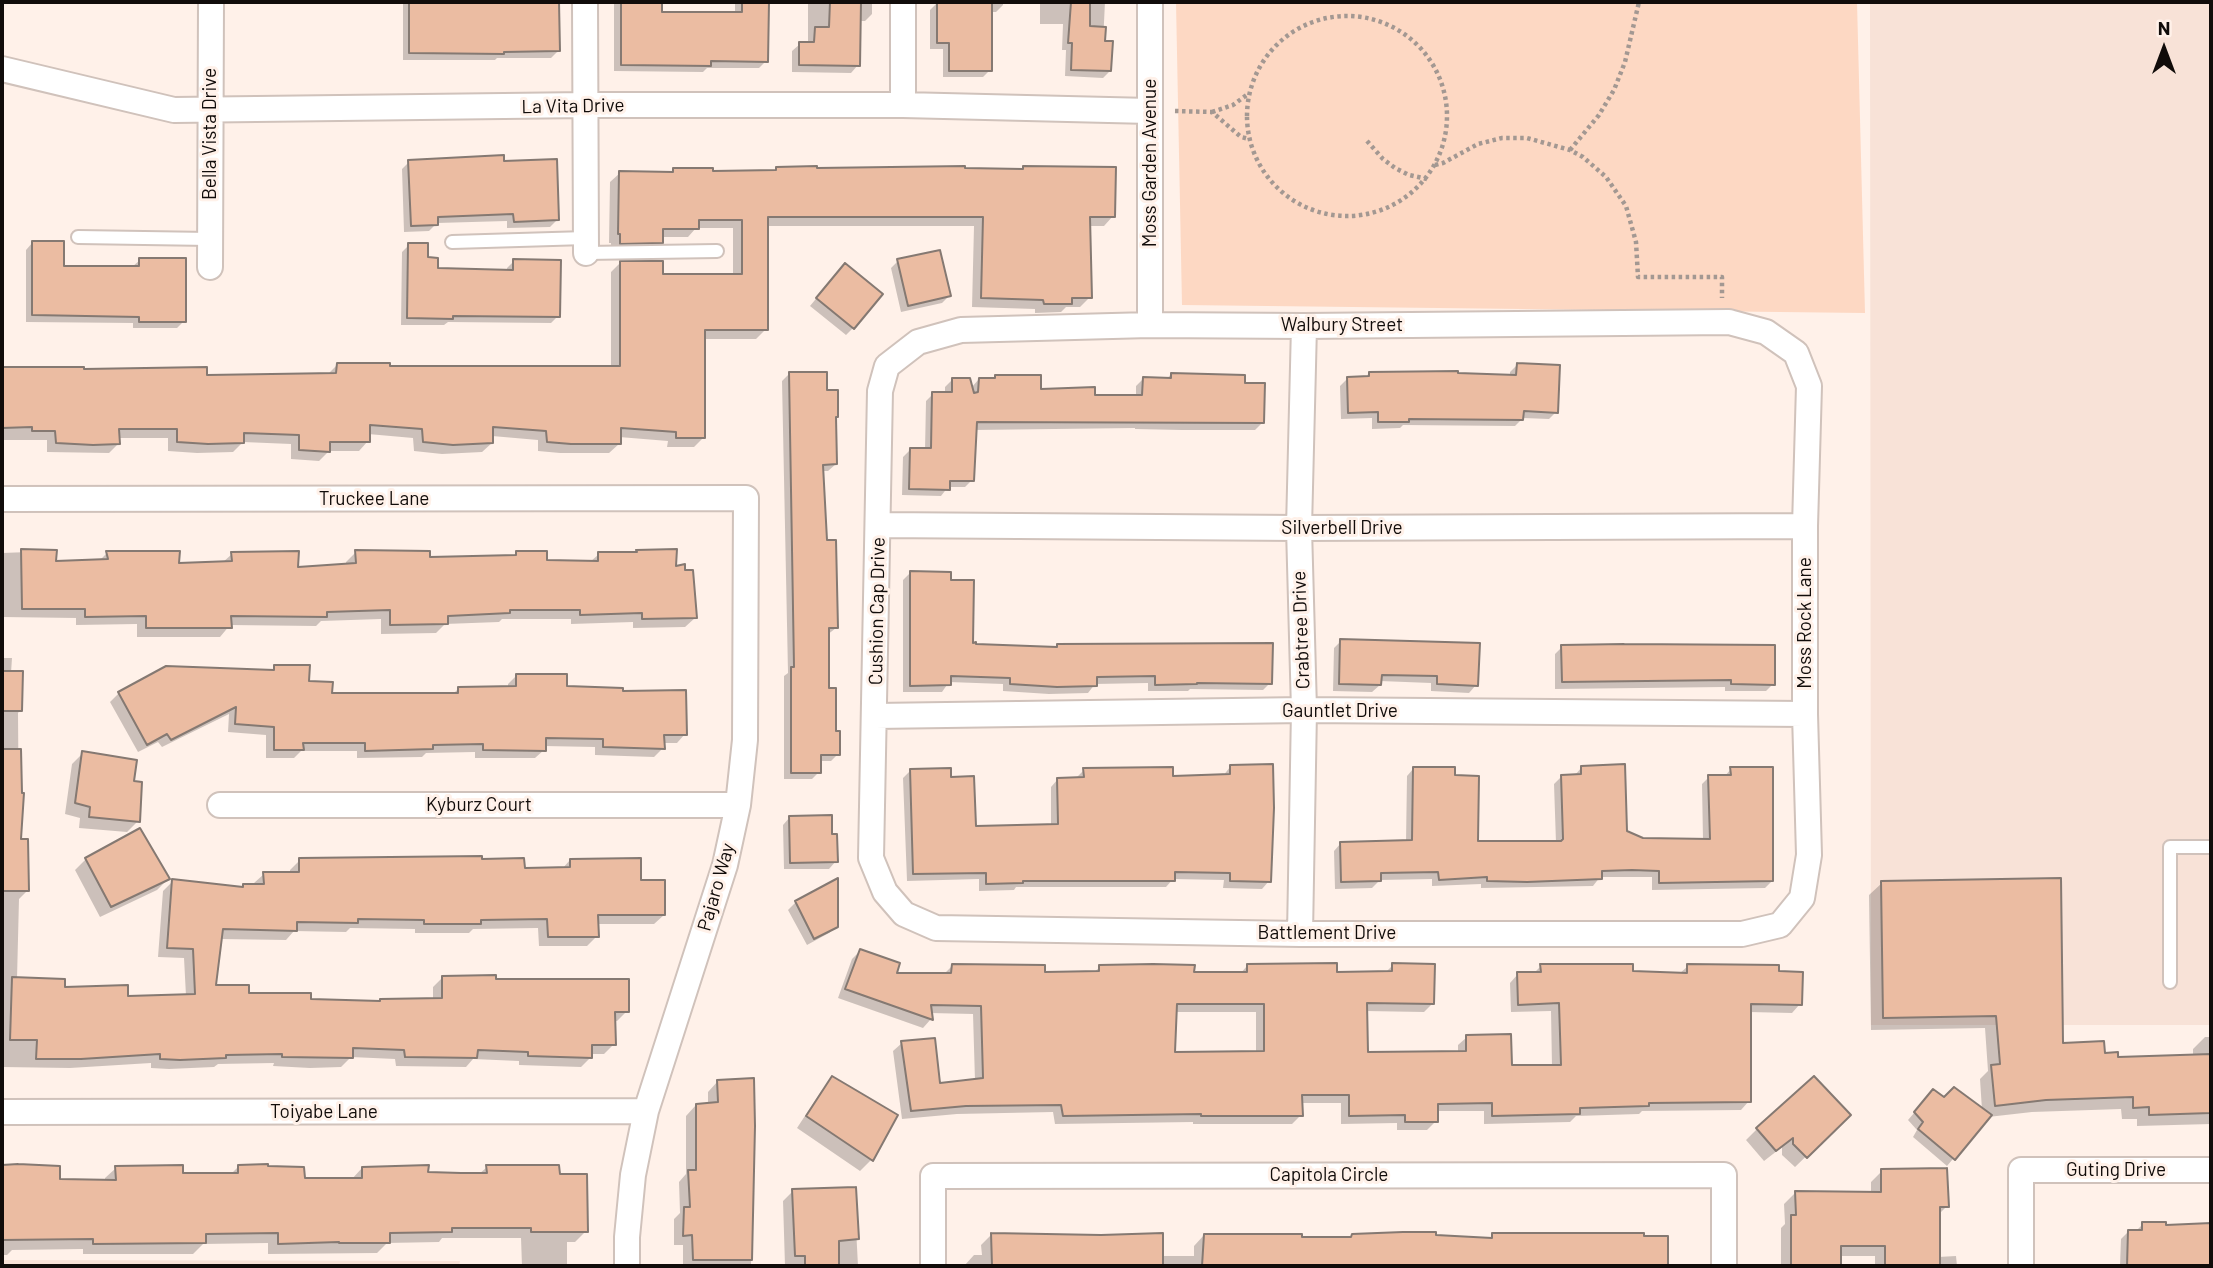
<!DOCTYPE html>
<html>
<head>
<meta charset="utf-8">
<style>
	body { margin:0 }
	#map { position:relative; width:2213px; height:1268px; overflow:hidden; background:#fff1e9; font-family:Barlow,sans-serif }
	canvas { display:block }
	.frame { position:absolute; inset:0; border:4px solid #110c0a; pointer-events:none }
	.north { position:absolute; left:2129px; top:14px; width:70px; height:70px; -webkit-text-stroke:5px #fff1e9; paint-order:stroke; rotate:0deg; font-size:19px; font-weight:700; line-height:28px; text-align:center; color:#110c0a }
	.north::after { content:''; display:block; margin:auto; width:24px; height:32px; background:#110c0a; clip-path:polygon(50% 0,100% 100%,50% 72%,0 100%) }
</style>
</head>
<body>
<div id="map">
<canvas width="2213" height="1268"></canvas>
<div class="frame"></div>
<div class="north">N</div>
</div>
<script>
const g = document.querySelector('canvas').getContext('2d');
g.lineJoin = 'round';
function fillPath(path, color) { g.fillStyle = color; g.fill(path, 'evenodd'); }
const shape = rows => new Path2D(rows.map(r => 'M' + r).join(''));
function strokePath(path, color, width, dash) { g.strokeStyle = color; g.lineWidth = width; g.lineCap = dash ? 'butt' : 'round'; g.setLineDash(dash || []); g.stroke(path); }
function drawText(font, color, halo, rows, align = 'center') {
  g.font = font + ' Barlow,sans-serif'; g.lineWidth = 6; g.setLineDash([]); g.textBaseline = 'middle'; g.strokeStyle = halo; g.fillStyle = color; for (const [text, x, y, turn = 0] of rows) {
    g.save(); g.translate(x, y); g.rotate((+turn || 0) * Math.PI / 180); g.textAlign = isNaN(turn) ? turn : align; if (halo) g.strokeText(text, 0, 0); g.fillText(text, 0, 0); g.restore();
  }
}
const built = shape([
	[1870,2,2211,2,2211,1025,1871,1025],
	[2,1260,460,1261,459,1266,2,1266]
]);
const green = shape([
	[1176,2,1857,2,1865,313,1182,305]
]);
const shadow = shape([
	[403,2,557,2,558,51,551,58,497,58,495,60,403,60],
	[614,2,660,2,660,14,735,14,735,2,768,2,766,61,759,68,707,68,703,72,614,71],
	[808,2,872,2,872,14,865,21,859,21,858,65,851,73,792,72,792,51,800,44,808,44],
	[947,2,1003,2,1003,5,996,12,990,12,990,70,983,77,943,77,943,49,930,49,930,10,937,3],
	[1040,2,1105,2,1103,43,1110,71,1103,78,1065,76,1066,50,1062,50,1063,24,1040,24],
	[409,162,502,163,558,219,550,227,507,228,507,221,437,223,429,231,404,232,402,169],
	[1023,168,1113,216,1104,226,1089,226,1090,297,1080,307,1066,307,1061,312,1035,313,1035,309,972,307,974,226,766,226,766,329,756,339,703,339,703,438,694,447,667,447,668,441,619,437,619,444,609,453,560,453,538,451,538,440,492,436,492,443,482,452,442,454,414,451,413,438,368,434,368,441,359,451,329,451,319,461,291,459,291,444,243,442,233,452,197,453,168,451,168,438,118,438,118,444,109,453,47,452,47,440,2,440,2,369,82,369,82,371,205,377,327,375,337,365,389,367,611,368,611,272,620,263,661,276,733,276,733,228,696,228,688,237,661,237,661,242,652,252,611,252,611,243,609,243,610,182,620,173,670,174,673,170,711,173,774,172,777,169,1021,171],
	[33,242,63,267,132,267,140,260,184,321,177,328,133,328,133,323,26,322,26,250],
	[409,245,436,270,507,271,507,268,514,261,558,316,551,323,448,322,444,325,401,325,402,252],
	[898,261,949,296,942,303,901,312,891,268],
	[838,272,853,328,846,335,810,306],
	[1517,365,1556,412,1549,419,1523,418,1515,426,1403,425,1400,428,1372,429,1372,418,1341,419,1340,386,1347,379,1365,378,1369,373,1510,377,1510,372],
	[789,374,826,392,837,417,834,419,836,464,828,471,822,471,825,542,836,628,827,635,827,689,838,754,831,761,819,761,819,772,812,779,784,779,784,676,788,673,782,381],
	[1171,374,1244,385,1262,423,1255,430,1181,430,1135,429,1135,428,974,430,972,480,965,487,948,487,941,496,902,495,903,457,910,450,925,450,926,401,933,394,945,394,945,387,953,379,971,388,979,379,1039,391,1093,397,1136,397,1136,386,1143,379,1166,380],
	[55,551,54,563,98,562,107,553,177,565,222,563,232,554,297,568,346,565,346,562,356,552,428,559,512,557,516,553,545,561,590,562,599,554,674,568,695,618,685,627,633,628,633,622,571,624,571,619,502,619,499,622,445,624,436,633,381,634,381,619,321,621,316,626,230,625,220,637,137,637,137,624,76,625,76,618,2,617,2,553],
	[910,573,971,644,1055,648,1057,646,1270,683,1263,690,1190,689,1188,691,1148,691,1148,683,1095,684,1088,693,1049,694,1003,691,1003,684,949,682,942,692,903,692,903,580],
	[1341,641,1476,685,1469,693,1431,691,1431,683,1380,681,1380,685,1372,692,1333,691,1334,648],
	[1562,647,1773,684,1766,691,1725,691,1725,687,1555,689,1555,654],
	[2,658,12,658,11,673,20,710,18,713,19,841,28,890,19,899,17,979,64,989,126,998,186,996,184,958,158,957,163,891,173,881,241,889,244,886,255,886,254,883,264,874,290,874,290,870,300,860,523,870,562,869,570,860,639,882,664,915,654,924,597,924,597,936,587,946,539,946,538,928,473,929,469,933,415,933,415,929,350,928,346,932,294,931,286,940,220,939,214,987,247,995,309,1001,379,1003,433,1000,433,987,443,977,495,981,627,1011,617,1021,613,1021,614,1044,604,1054,591,1054,591,1057,581,1067,519,1065,519,1061,473,1059,466,1067,396,1066,395,1059,351,1057,341,1067,310,1068,273,1066,274,1063,218,1064,214,1067,169,1069,151,1068,151,1063,70,1068,2,1067],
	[275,667,330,695,452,695,459,688,508,688,508,684,517,675,566,688,621,693,685,734,677,743,663,743,663,748,654,757,595,755,595,747,544,746,544,750,535,758,475,758,475,752,426,753,422,757,357,758,357,751,301,751,294,758,266,758,266,735,228,732,229,714,162,747,158,742,138,752,110,702,119,693,270,672],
	[83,753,132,782,138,821,127,832,79,828,80,818,65,814,72,764],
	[1230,767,1269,881,1262,889,1223,888,1224,880,1173,879,1166,887,1016,887,1014,890,979,891,979,879,907,881,903,778,910,771,950,779,974,828,1051,826,1051,787,1058,779,1077,777,1084,770,1171,777,1223,776],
	[1582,767,1625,832,1642,839,1703,840,1702,784,1709,777,1724,777,1731,769,1772,881,1765,888,1652,890,1652,877,1600,877,1593,886,1481,888,1481,884,1432,886,1432,879,1380,880,1372,888,1335,889,1334,851,1341,843,1406,842,1407,776,1414,768,1476,842,1556,843,1554,784,1561,777,1575,775],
	[790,817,830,836,836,861,829,869,784,869,783,825],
	[86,859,168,879,157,890,100,917,75,870],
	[836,881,837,926,829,933,807,945,788,910,796,902],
	[1882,883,2061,1044,2116,1059,2193,1056,2193,1049,2205,1037,2211,1037,2211,1124,2137,1126,2137,1119,2122,1119,2121,1109,2032,1112,1988,1117,1947,1166,1913,1137,1917,1130,1908,1120,1926,1099,1944,1099,1982,1110,1980,1079,1988,1071,1985,1028,1871,1030,1869,895],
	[860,951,894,975,943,975,952,966,1043,974,1093,973,1100,967,1192,974,1240,974,1247,966,1336,974,1385,973,1393,965,1433,1003,1424,1012,1365,1011,1366,1054,1458,1053,1458,1045,1467,1037,1510,1067,1552,1067,1551,1011,1511,1012,1510,983,1518,974,1533,974,1541,966,1679,974,1688,966,1777,973,1800,1004,1792,1013,1749,1012,1749,1101,1741,1110,1642,1111,1639,1114,1576,1116,1570,1122,1484,1124,1484,1111,1436,1111,1436,1121,1427,1130,1397,1130,1397,1123,1341,1124,1341,1103,1301,1103,1301,1115,1292,1124,1193,1124,1193,1122,1055,1124,1053,1112,957,1114,902,1119,893,1051,902,1043,938,1085,975,1081,973,1014,930,1013,931,1019,923,1028,838,998,852,959],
	[1175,1012,1256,1012,1256,1052,1173,1053],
	[833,1079,871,1160,860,1171,797,1128,822,1090],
	[718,1081,753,1126,751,1266,683,1266,683,1245,674,1245,674,1219,680,1213,679,1182,686,1174,686,1116,696,1105,708,1105,708,1092],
	[1849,1115,1795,1167,1782,1155,1782,1147,1764,1161,1746,1140,1757,1129],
	[2,1167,59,1167,59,1181,105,1182,105,1178,116,1168,181,1175,230,1175,238,1167,304,1180,351,1180,362,1168,426,1174,478,1175,487,1167,558,1176,586,1231,575,1242,567,1242,567,1266,522,1266,521,1238,442,1238,439,1242,387,1243,377,1253,268,1254,268,1243,203,1244,193,1254,83,1254,83,1249,12,1250,7,1255,2,1255],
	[1882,1171,1947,1206,1938,1215,1938,1257,1956,1256,1957,1266,1875,1266,1875,1256,1839,1256,1839,1266,1781,1266,1781,1228,1785,1224,1784,1204,1795,1193,1871,1194,1871,1182],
	[854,1189,858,1266,785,1266,783,1201,793,1191],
	[2143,1224,2164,1226,2211,1225,2211,1266,2120,1266,2121,1239,2129,1231,2135,1232],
	[992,1234,1161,1256,1194,1256,1194,1246,1204,1235,1300,1239,1434,1237,1489,1239,1493,1235,1666,1238,1667,1266,964,1266,974,1255,982,1255,981,1245]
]);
const building = shape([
	[409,2,559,2,560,51,504,52,504,54,409,53,409,2],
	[742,2,769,2,768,62,711,61,711,66,621,65,621,3,662,3,662,12,742,12,742,2],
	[830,2,861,2,860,66,799,65,799,42,814,42,815,27,829,27,830,2],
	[937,2,992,2,992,71,949,71,949,43,937,43,937,2],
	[1071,2,1090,2,1090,26,1106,27,1105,41,1113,41,1111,71,1071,70,1072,43,1068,43,1071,2],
	[504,155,504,161,557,159,559,220,514,222,513,214,438,217,438,225,411,226,408,160,504,155],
	[817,166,817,168,965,166,965,168,1023,169,1023,166,1116,167,1115,217,1090,217,1092,298,1072,298,1072,304,1044,304,1043,300,981,298,983,217,768,217,768,330,705,330,705,438,676,438,676,432,621,428,621,444,571,444,547,442,546,431,493,427,493,443,453,445,423,442,422,429,370,425,370,442,330,442,330,452,299,450,299,435,244,433,244,443,208,444,177,442,177,429,119,429,120,444,93,445,56,443,55,431,32,431,32,427,2,428,2,367,84,367,84,369,207,367,207,375,336,373,337,363,390,363,390,366,620,366,620,261,663,261,663,274,742,274,742,220,699,220,699,229,663,229,663,243,620,244,620,234,618,234,619,171,673,172,673,168,713,168,713,171,776,170,776,167,817,166],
	[32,241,64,241,64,266,139,266,139,258,186,258,186,322,139,322,139,317,32,315,32,241],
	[408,243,428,243,428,257,438,258,438,268,513,270,513,259,561,260,560,317,453,316,453,319,407,318,408,243],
	[940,250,951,296,908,306,897,259,940,250],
	[845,263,883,294,854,329,816,298,845,263],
	[1517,363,1560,365,1558,413,1524,411,1523,420,1409,419,1409,422,1378,422,1378,412,1348,413,1347,377,1369,376,1369,372,1458,371,1458,373,1516,375,1517,363],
	[789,372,827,372,827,390,838,390,838,417,836,417,837,464,823,465,827,540,836,540,838,628,829,628,829,688,836,688,836,731,840,731,840,755,821,755,821,773,791,773,791,667,794,667,789,372],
	[1171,373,1245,375,1245,383,1265,383,1264,423,977,422,974,481,950,481,950,490,909,489,910,448,931,448,932,392,952,392,952,378,970,378,974,393,978,392,979,378,995,378,995,375,1041,375,1041,389,1095,387,1095,395,1142,395,1143,377,1171,378,1171,373],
	[21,549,57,550,56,561,108,559,106,551,180,551,179,563,232,561,231,552,299,551,298,567,356,563,355,550,430,551,430,557,516,555,516,551,547,551,547,560,598,561,598,552,637,552,636,550,677,549,676,566,685,564,685,570,693,570,697,618,642,619,642,613,580,615,580,610,510,610,510,613,448,616,448,624,390,625,390,610,327,612,327,617,231,616,232,628,146,628,146,616,85,617,85,609,22,609,21,549],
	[910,571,951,572,951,580,974,580,973,643,976,642,976,644,1057,647,1057,644,1273,643,1272,684,1197,683,1197,684,1155,685,1155,676,1097,677,1097,686,1057,687,1010,684,1010,678,951,676,951,685,910,686,910,571],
	[1340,639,1480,643,1478,686,1437,684,1437,676,1382,675,1381,685,1339,684,1340,639],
	[1624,644,1775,645,1775,685,1731,684,1731,680,1562,682,1561,645,1624,644],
	[274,665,310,665,309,681,333,682,332,693,458,693,458,687,516,686,516,674,567,674,567,686,623,688,623,691,686,690,687,735,664,735,665,749,603,747,603,739,546,738,546,751,483,750,483,744,433,745,433,749,365,751,365,743,303,743,304,750,274,750,274,727,235,724,236,707,171,740,167,734,147,745,118,692,166,666,274,670,274,665],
	[2,671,23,671,22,711,2,711,2,671],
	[2,749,21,749,22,793,24,793,21,839,28,839,29,891,2,891,2,749],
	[82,751,137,760,134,781,142,782,140,822,89,817,90,807,75,803,82,751],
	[1273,764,1274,808,1271,882,1230,881,1230,873,1175,872,1175,881,1023,881,1023,883,986,884,986,873,913,874,910,769,951,768,951,777,974,776,976,826,1058,824,1057,778,1084,777,1083,768,1173,767,1173,776,1230,774,1230,765,1273,764],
	[1625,764,1627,831,1643,838,1710,839,1708,775,1731,775,1730,767,1773,767,1773,881,1659,883,1659,871,1632,870,1602,871,1602,879,1527,882,1487,881,1487,877,1439,880,1438,872,1381,873,1381,881,1341,882,1340,842,1412,840,1413,767,1455,767,1455,775,1479,776,1478,841,1561,841,1563,839,1561,775,1581,774,1581,766,1625,764],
	[832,815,832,834,837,834,838,862,790,863,789,816,832,815],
	[140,828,170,879,111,907,85,858,140,828],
	[482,856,482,859,524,858,525,868,570,867,570,859,641,858,641,880,665,880,665,915,598,915,599,937,548,937,547,919,481,920,481,924,424,924,424,920,358,919,358,923,297,922,297,931,223,929,216,985,249,985,249,993,311,993,311,999,380,1001,380,999,442,998,442,976,496,975,496,979,629,979,629,1012,615,1012,616,1045,592,1045,592,1058,528,1056,528,1052,478,1050,477,1058,405,1057,404,1050,353,1048,353,1058,282,1057,282,1054,226,1055,226,1058,180,1060,160,1059,160,1054,81,1059,36,1059,37,1040,10,1040,12,977,65,979,65,987,128,985,128,996,195,994,193,949,167,948,172,879,243,887,243,884,264,884,263,872,299,872,299,858,482,856],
	[838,878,838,927,814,939,795,901,838,878],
	[2061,878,2063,1043,2104,1041,2105,1053,2118,1052,2118,1057,2211,1054,2211,1113,2149,1115,2149,1107,2133,1108,2133,1097,2046,1100,1995,1106,1991,1065,2000,1064,1996,1016,1883,1018,1881,881,2061,878],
	[860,949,900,963,897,973,951,973,952,964,1045,965,1045,972,1099,971,1099,965,1153,964,1195,965,1194,972,1247,972,1247,964,1337,963,1337,972,1392,971,1392,963,1435,964,1434,1004,1367,1003,1368,1052,1466,1051,1466,1035,1511,1034,1512,1065,1561,1065,1559,1003,1518,1005,1517,972,1541,972,1540,964,1633,964,1633,971,1687,973,1687,964,1779,965,1779,971,1803,972,1802,1005,1751,1004,1751,1102,1649,1103,1649,1106,1580,1108,1580,1114,1492,1116,1492,1103,1438,1104,1438,1122,1405,1122,1405,1115,1349,1116,1349,1095,1302,1095,1303,1116,1201,1116,1201,1114,1063,1116,1061,1105,966,1106,911,1111,901,1041,935,1038,940,1083,983,1078,981,1006,931,1005,933,1020,845,989,860,949],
	[1177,1004,1264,1004,1264,1051,1175,1052,1177,1004],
	[832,1076,898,1115,873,1161,806,1116,832,1076],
	[1814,1076,1851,1115,1807,1158,1793,1144,1793,1138,1776,1151,1756,1128,1814,1076],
	[754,1078,755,1126,752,1260,693,1260,692,1235,683,1236,684,1207,690,1207,688,1170,696,1170,696,1104,718,1102,717,1080,754,1078],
	[1954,1087,1992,1115,1955,1160,1918,1129,1923,1122,1914,1112,1933,1089,1944,1097,1954,1087],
	[18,1164,60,1166,60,1179,116,1180,115,1166,183,1165,183,1173,238,1173,238,1165,268,1164,268,1166,304,1167,305,1178,362,1178,362,1167,429,1165,428,1172,461,1173,487,1173,486,1165,559,1165,560,1174,587,1174,588,1232,531,1232,531,1228,452,1228,452,1232,390,1233,390,1243,339,1243,339,1242,278,1244,278,1233,206,1234,206,1243,93,1244,93,1239,2,1240,2,1165,18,1164],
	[1947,1168,1949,1207,1940,1207,1940,1266,1885,1266,1885,1246,1841,1246,1841,1266,1791,1266,1791,1215,1796,1215,1795,1191,1881,1192,1881,1169,1947,1168],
	[856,1187,859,1239,839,1241,839,1266,805,1266,805,1256,795,1256,792,1189,856,1187],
	[2142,1222,2166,1222,2166,1225,2211,1223,2211,1266,2127,1266,2128,1230,2142,1230,2142,1222],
	[1403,1232,1436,1232,1436,1235,1492,1238,1492,1233,1644,1233,1644,1236,1668,1236,1668,1266,1202,1266,1204,1234,1302,1234,1302,1237,1351,1237,1352,1234,1403,1232],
	[991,1233,1101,1235,1163,1233,1163,1266,992,1266,991,1233]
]);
const path = shape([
	'1247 116a100 100 0 1 1 200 0a100 100 0 1 1-200 0Z',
	[1175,111,1212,112,1241,137,1249,139],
	[1212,112,1233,105,1248,94],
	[1367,141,1383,159,1395,168,1409,175,1427,179],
	[1570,150,1599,115,1614,90,1625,62,1639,2],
	[1435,165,1443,163,1478,144,1502,138,1527,138,1570,150,1583,157,1606,177,1626,206,1636,242,1638,277,1722,277,1722,298]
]);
const service = shape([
	[78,237,210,239],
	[452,242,586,238],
	[586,253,717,251],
	[2170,982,2170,847,2211,847]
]);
const minor = shape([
	[585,2,586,253],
	[903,2,903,105],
	[1150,2,1150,325],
	[2,69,174,110,586,105,903,105,1150,111],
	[210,267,211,2],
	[1729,322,1766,332,1796,353,1809,386,1805,526,1805,714,1809,855,1802,898,1780,925,1742,934,1300,934,936,928,904,914,885,892,871,858,880,391,887,366,918,342,961,330,1150,325,1304,326,1729,322],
	[2,499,746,498,745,740,738,805,725,865,646,1111,633,1175,627,1237,627,1266],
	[878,525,1299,528,1805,526],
	[875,716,1304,710,1805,714],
	[220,805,738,805],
	[1300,934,1304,710,1299,528,1304,326],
	[2,1112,646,1111],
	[933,1266,933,1176,1724,1175,1724,1266],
	[2021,1266,2021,1170,2211,1170]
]);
const streetNames = [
	["La Vita Drive",573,106,-1],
	["Bella Vista Drive",210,134,-90],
	["Moss Garden Avenue",1150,163,-90],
	["Walbury Street",1342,325],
	["Truckee Lane",374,499],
	["Silverbell Drive",1342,528],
	["Cushion Cap Drive",877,611,-89],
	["Moss Rock Lane",1805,623,-90],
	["Crabtree Drive",1301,630,-92],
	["Gauntlet Drive",1340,711],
	["Kyburz Court",479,805],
	["Pajaro Way",716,887,-74],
	["Battlement Drive",1327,933],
	["Toiyabe Lane",324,1112],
	["Guting Drive",2116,1170],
	["Capitola Circle",1329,1175]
];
fillPath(built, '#f8e2d7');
fillPath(green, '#fdd8c3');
fillPath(shadow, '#0003');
fillPath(building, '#ebbca2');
strokePath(building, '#857972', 2);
strokePath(service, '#d0c2bb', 16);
strokePath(minor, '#d0c2bb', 28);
strokePath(path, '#a39892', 4.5, [3.5, 3.5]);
strokePath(service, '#fff', 12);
strokePath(minor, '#fff', 24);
drawText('19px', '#110c0a', '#fff1e9', streetNames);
</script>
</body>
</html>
